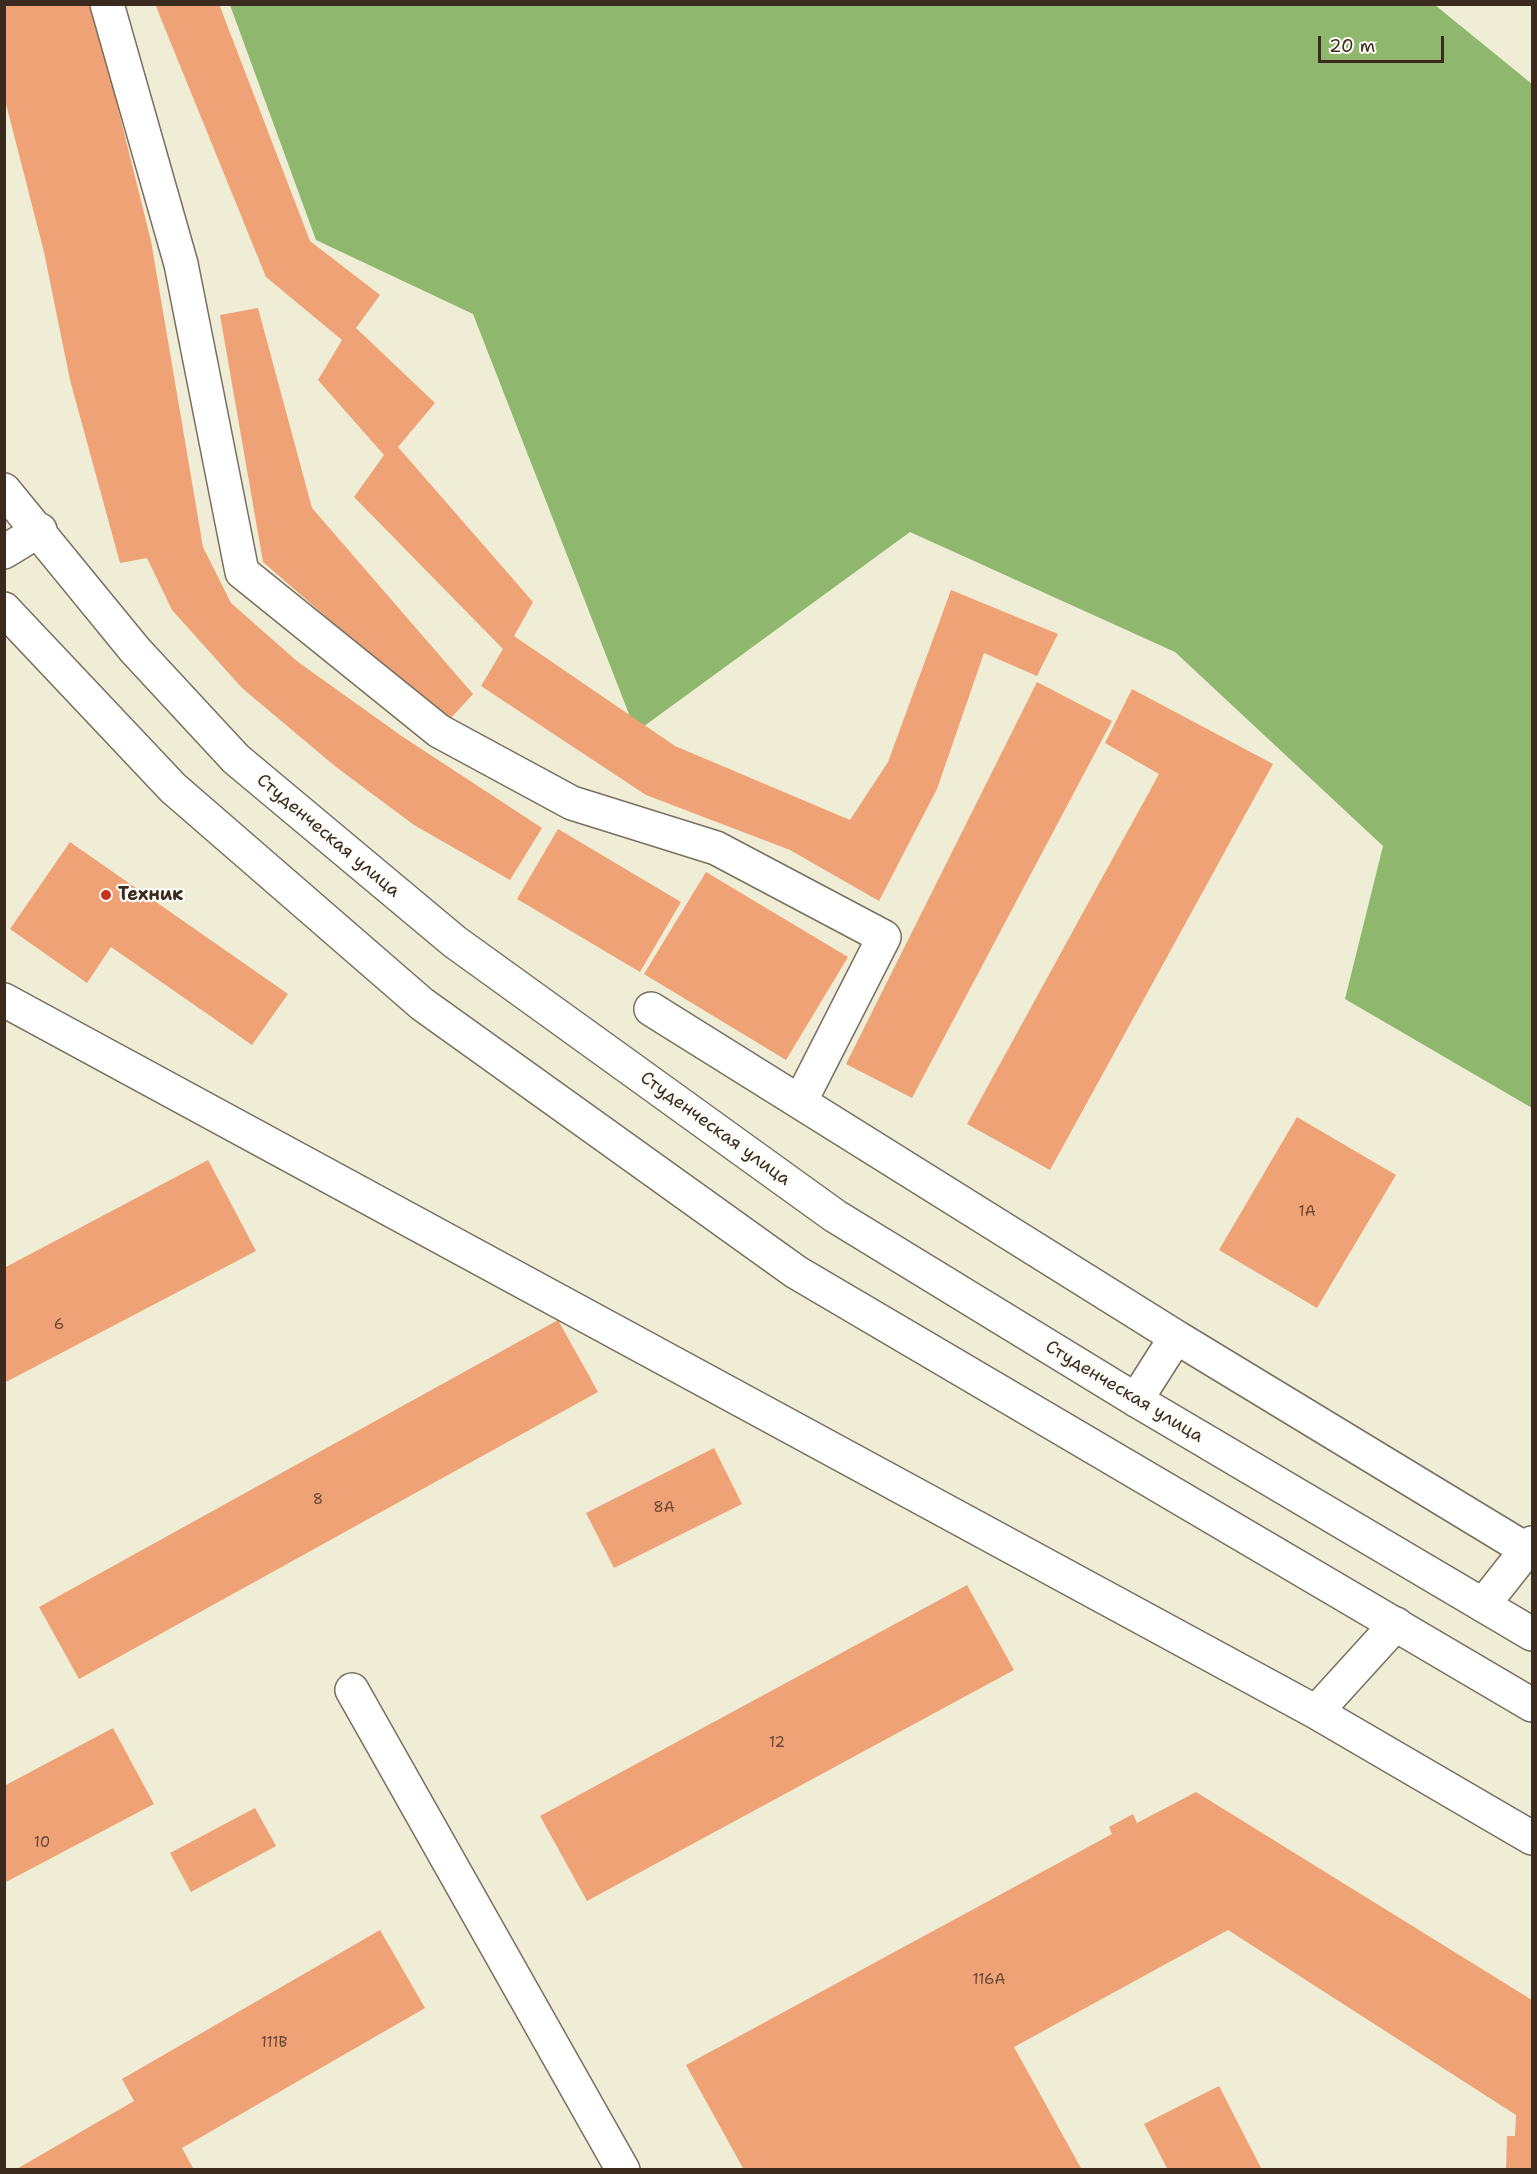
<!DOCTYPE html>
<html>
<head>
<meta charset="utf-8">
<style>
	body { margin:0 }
	#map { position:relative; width:1537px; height:2174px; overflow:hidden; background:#f0edd7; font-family:"Shantell Sans",sans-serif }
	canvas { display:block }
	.frame { position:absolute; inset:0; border:6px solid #3b2a1e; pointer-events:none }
	.scale { position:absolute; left:1318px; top:36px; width:126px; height:27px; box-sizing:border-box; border:3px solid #3b2a1e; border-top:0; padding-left:8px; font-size:18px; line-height:21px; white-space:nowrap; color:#3b2a1e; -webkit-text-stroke:4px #fdfcf7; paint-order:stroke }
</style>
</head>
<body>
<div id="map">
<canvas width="1537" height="2174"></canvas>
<div class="frame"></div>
<div class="scale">20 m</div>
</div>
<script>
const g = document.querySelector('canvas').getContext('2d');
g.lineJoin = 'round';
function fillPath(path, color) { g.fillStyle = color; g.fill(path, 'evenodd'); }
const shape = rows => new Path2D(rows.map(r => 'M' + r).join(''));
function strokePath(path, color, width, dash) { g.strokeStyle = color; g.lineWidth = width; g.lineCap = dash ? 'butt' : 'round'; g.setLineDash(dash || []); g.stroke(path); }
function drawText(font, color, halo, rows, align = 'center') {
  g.font = font + ' "Shantell Sans",sans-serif'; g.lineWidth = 4.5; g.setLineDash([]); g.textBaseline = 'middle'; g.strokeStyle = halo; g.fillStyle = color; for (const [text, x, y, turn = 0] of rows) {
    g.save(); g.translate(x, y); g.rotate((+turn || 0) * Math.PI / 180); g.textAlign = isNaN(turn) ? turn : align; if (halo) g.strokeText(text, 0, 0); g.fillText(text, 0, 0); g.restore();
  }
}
const forest = shape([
	[230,5,1435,5,1532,84,1532,1108,1345,999,1383,846,1175,652,910,532,636,732,473,314,316,240]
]);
const building = shape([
	[4,4,89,4,106,60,151,241,203,547,231,603,298,662,403,737,542,828,510,880,414,825,336,767,242,688,172,610,147,558,120,563,70,380,44,252,4,96],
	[155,4,219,4,310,241,380,295,356,328,435,403,398,447,533,602,514,636,675,746,850,820,888,762,951,590,1058,634,1037,676,984,653,937,789,879,901,790,850,646,795,481,686,503,649,354,497,384,455,318,380,342,340,266,277],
	[258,308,312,508,473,694,451,718,386,669,263,562,220,315],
	[1037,682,1112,721,912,1098,846,1064],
	[1132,689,1273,764,1050,1170,967,1124,1159,774,1105,743],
	[558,829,681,902,640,972,517,899],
	[70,842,288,994,252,1045,111,947,87,983,10,929],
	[706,872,848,957,786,1060,644,974],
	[1297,1117,1396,1175,1317,1308,1219,1250],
	[208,1160,256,1251,4,1383,4,1268],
	[558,1320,598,1392,79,1679,39,1607],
	[714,1448,742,1504,614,1568,586,1513],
	[967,1585,1014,1670,587,1901,540,1816],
	[113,1728,154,1804,4,1883,4,1786],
	[1196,1792,1532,2000,1532,2170,1506,2170,1507,2136,1515,2136,1516,2115,1228,1930,1014,2047,1082,2170,744,2170,686,2065,1112,1834,1109,1827,1133,1814,1137,1823],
	[255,1808,276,1846,191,1892,170,1853],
	[380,1930,425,2008,182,2148,194,2170,15,2170,134,2101,122,2079],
	[1219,2086,1261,2168,1168,2170,1144,2124]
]);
const minor = shape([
	[107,4,181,264,242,572,439,731,572,803,716,848,884,937,800,1102],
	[4,1000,1316,1712,1396,1624],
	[651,1009,1176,1337],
	[1136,1400,1176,1337,1527,1550],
	[1483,1605,1532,1543],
	[352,1690,623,2170],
	[1316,1712,1532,1838]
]);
const major = shape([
	[4,490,135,650,236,759,455,942,835,1216,1136,1400,1532,1634],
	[4,552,40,530],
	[4,609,173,788,422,1004,796,1272,1532,1705]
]);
const markers = [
	[106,895,6,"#c8321e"]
];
const numberNames = [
	["1А",1307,1212],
	["6",59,1325],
	["8",318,1500],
	["8А",664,1508],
	["12",777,1743],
	["10",42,1843],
	["116А",989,1980],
	["111В",274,2043]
];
const streetNames = [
	["Студенческая улица",328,836,40],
	["Студенческая улица",715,1129,36],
	["Студенческая улица",1124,1392,31]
];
const poiNames = [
	["Техник",118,895]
];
fillPath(forest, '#8fb76d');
fillPath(building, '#eea276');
strokePath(minor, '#7a6e5f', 36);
strokePath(major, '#7a6e5f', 36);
strokePath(minor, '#fff', 33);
strokePath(major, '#fff', 33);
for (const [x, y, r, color] of markers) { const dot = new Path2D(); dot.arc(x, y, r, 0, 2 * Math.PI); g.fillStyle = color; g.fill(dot); strokePath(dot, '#fdfcf7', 2); }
drawText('15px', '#684834', null, numberNames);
drawText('18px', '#3b2a1e', '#fdfcf7', streetNames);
drawText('bold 18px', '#3b2a1e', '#fdfcf7', poiNames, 'left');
</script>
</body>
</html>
